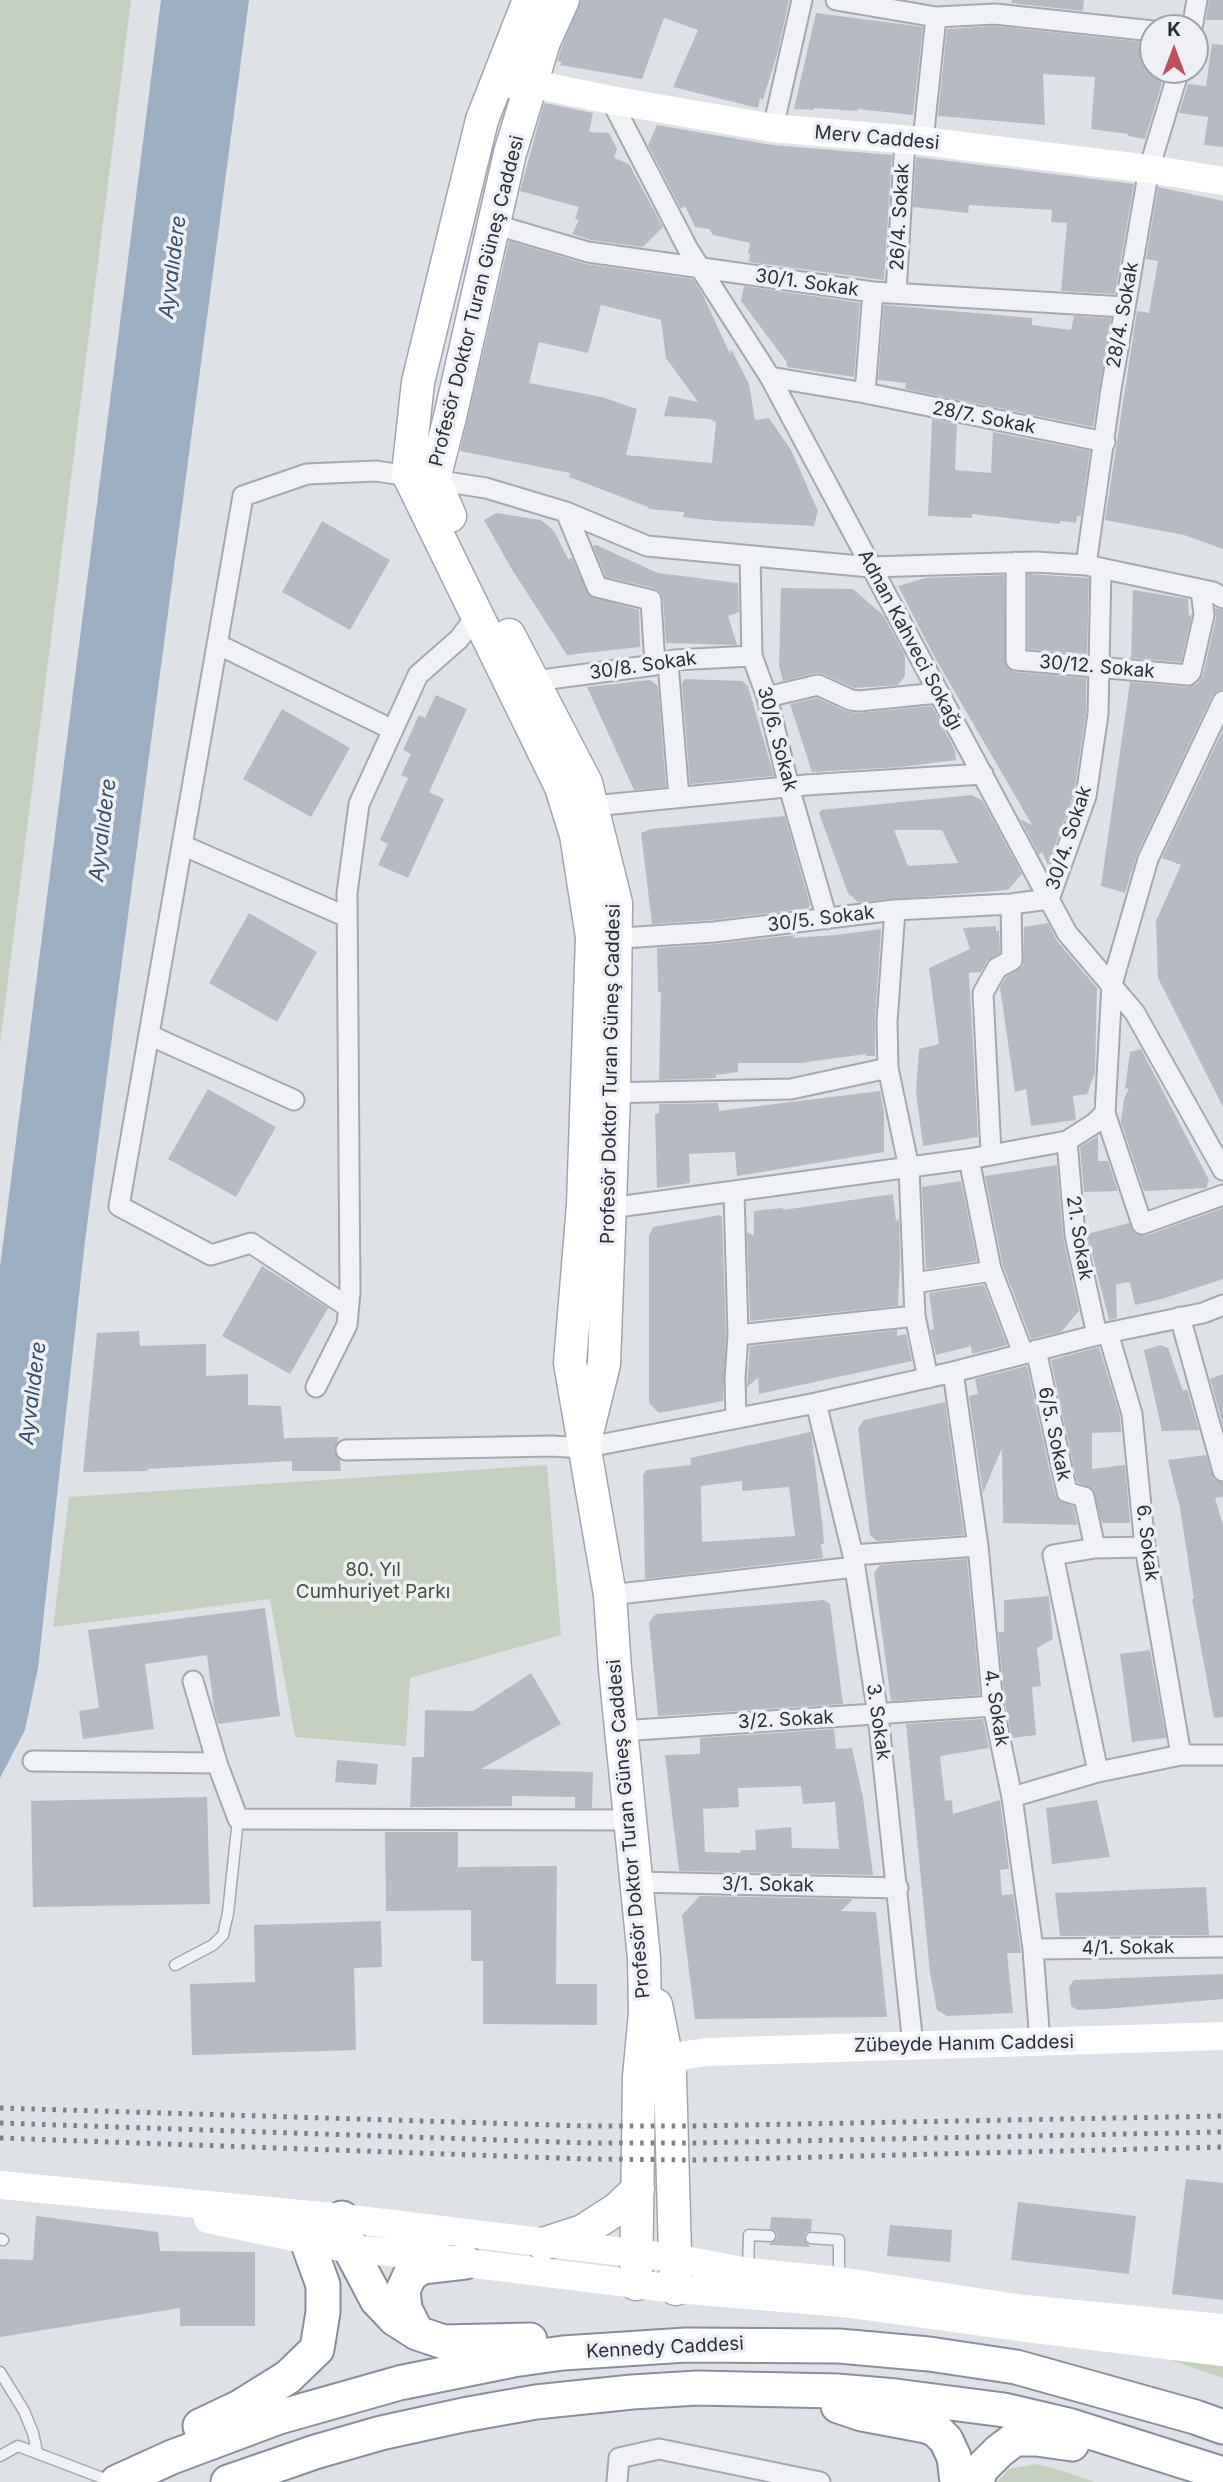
<!DOCTYPE html>
<html>
<head>
<meta charset="utf-8">
<style>
	body { margin:0 }
	#map { position:relative; width:1223px; height:2482px; overflow:hidden; background:#dee2e6; font-family:Inter,sans-serif }
	canvas { display:block }
	.north { position:absolute; left:1139px; top:14px; width:70px; height:70px; box-sizing:border-box; background:#eef0f4; border:2px solid #9fa3aa; border-radius:50%; rotate:0deg; font-size:19px; font-weight:700; line-height:28px; text-align:center; color:#29303c }
	.north::after { content:''; display:block; margin:auto; width:24px; height:32px; background:#c04f60; clip-path:polygon(50% 0,100% 100%,50% 72%,0 100%) }
</style>
</head>
<body>
<div id="map">
<canvas width="1223" height="2482"></canvas>
<div class="north">K</div>
</div>
<script>
const g = document.querySelector('canvas').getContext('2d');
g.lineJoin = 'round';
function fillPath(path, color) { g.fillStyle = color; g.fill(path, 'evenodd'); }
const shape = rows => new Path2D(rows.map(r => 'M' + r).join(''));
function strokePath(path, color, width, dash) { g.strokeStyle = color; g.lineWidth = width; g.lineCap = dash ? 'butt' : 'round'; g.setLineDash(dash || []); g.stroke(path); }
function drawText(font, color, halo, rows, align = 'center') {
  g.font = font + ' Inter,sans-serif'; g.lineWidth = 7; g.setLineDash([]); g.textBaseline = 'middle'; g.strokeStyle = halo; g.fillStyle = color; for (const [text, x, y, turn = 0] of rows) {
    g.save(); g.translate(x, y); g.rotate((+turn || 0) * Math.PI / 180); g.textAlign = isNaN(turn) ? turn : align; if (halo) g.strokeText(text, 0, 0); g.fillText(text, 0, 0); g.restore();
  }
}
const green = shape([
	[0,0,131,0,0,1045],
	[547,1465,561,1635,410,1678,406,1746,295,1737,270,1599,53,1627,69,1497],
	[1153,2354,1223,2364,1223,2378],
	[1037,2464,1066,2472,1095,2482,997,2482,1009,2469]
]);
const water = shape([
	[161,0,249,0,85,1241,38,1668,25,1730,0,1778,0,1267]
]);
const building = shape([
	[581,0,789,0,778,51,763,100,760,98,758,108,673,87,698,30,664,18,642,79,560,65,562,62,557,61,561,49],
	[1012,0,1084,0,1083,11,1011,3],
	[1209,0,1223,0,1223,20,1206,20],
	[816,13,923,27,913,115,858,109,858,111,814,108,814,110,794,109],
	[995,26,1153,43,1153,70,1166,70,1145,139,1128,136,1128,134,1091,129,1095,77,1043,74,1045,125,938,116,947,29],
	[1212,44,1223,45,1223,147,1204,145,1208,117,1179,113,1188,84,1206,86],
	[544,103,593,113,589,132,609,133,617,149,614,158,629,164,663,227,643,247,591,240,572,234,579,220,575,219,579,207,520,191],
	[657,125,772,145,892,155,884,280,749,262,750,254,748,253,750,243,713,235,709,229,695,227,685,206,681,209,648,145],
	[916,157,1134,184,1115,294,1061,291,1067,223,1051,222,1052,210,969,205,968,213,913,207],
	[1158,187,1223,201,1223,549,1184,535,1105,520,1137,311,1149,313,1158,261,1146,259],
	[509,241,586,264,693,279,703,295,730,354,731,349,749,384,755,420,769,418,791,450,818,511,814,526,716,521,683,517,684,512,649,509,648,507,569,477,570,473,460,451],
	[601,305,661,320,666,358,698,402,669,396,664,416,710,419,716,422,712,463,626,455,637,409,602,397,529,383,539,342,588,353],
	[744,286,860,303,854,377,787,367,786,361,741,301],
	[884,305,1032,318,1032,325,1071,330,1074,316,1111,318,1093,427,905,389,906,383,878,380],
	[932,419,957,424,955,470,991,473,993,432,1090,451,1081,516,1077,516,1076,523,1060,521,1060,524,972,514,972,518,928,516],
	[496,513,541,520,554,531,568,559,572,558,589,596,639,610,640,647,567,655,511,568,484,520],
	[322,521,390,560,350,630,282,592],
	[596,545,658,573,738,583,739,612,728,616,737,645,666,643,663,599,661,593,654,588,606,577,593,546],
	[1028,574,1089,578,1087,654,1028,649],
	[1004,575,1006,666,1015,672,1086,678,1086,713,1074,793,1048,865,1042,852,1039,855,1020,819,1032,825,934,656,898,586,925,578],
	[781,588,853,589,883,615,905,655,905,676,898,685,854,688,823,674,816,673,783,681,779,666],
	[1133,590,1188,599,1189,616,1192,614,1181,662,1131,658],
	[1215,608,1223,610,1223,689,1217,691,1212,696,1137,854,1125,893,1101,886,1130,682,1187,687,1197,684,1203,675,1216,618],
	[685,679,742,681,748,686,774,776,690,784,682,683],
	[650,680,658,686,666,787,634,790,587,687],
	[436,695,467,709,429,792,444,799,408,878,378,865,388,844,380,840,408,778,401,775,411,754,403,750,419,715,425,718],
	[817,698,846,711,857,713,932,706,955,750,956,760,901,767,812,772,790,704],
	[282,709,350,748,311,817,243,779],
	[1223,730,1223,1107,1158,978,1156,921,1181,865,1162,858],
	[971,795,982,800,1022,874,1008,890,858,902,848,893,819,813,821,810],
	[894,830,942,830,958,863,908,866],
	[785,816,810,905,809,908,713,920,652,924,641,833,651,829],
	[249,913,317,952,277,1022,209,983],
	[1048,923,1057,941,1097,988,1095,1072,1087,1094,1073,1096,1076,1120,1031,1126,1026,1089,1015,1092,1000,987,1006,977,1023,966,1024,927],
	[996,926,996,931,999,931,1000,953,987,961,981,972,969,973,978,1137,923,1146,916,1092,919,1049,939,1044,929,968,970,949,963,928],
	[881,929,875,1021,875,1056,866,1056,866,1054,800,1063,738,1063,738,1072,716,1075,716,1078,659,1080,661,992,658,992,657,948,715,944,795,935,793,938,836,935],
	[1141,1049,1209,1180,1206,1188,1144,1191,1121,1122,1124,1099,1129,1088,1125,1089,1130,1052],
	[208,1089,276,1127,236,1197,168,1159],
	[880,1091,884,1111,884,1152,737,1176,735,1152,689,1154,690,1183,657,1188,655,1114,659,1113,659,1104,718,1103,719,1111],
	[1098,1136,1098,1161,1108,1161,1118,1191,1084,1192,1080,1147],
	[1057,1165,1063,1236,1079,1311,1061,1332,1031,1339,1003,1266,985,1176],
	[961,1181,977,1261,926,1269,922,1187],
	[893,1194,896,1221,899,1218,900,1257,898,1306,750,1321,747,1232,754,1236,754,1211,783,1208,783,1210],
	[1223,1208,1223,1279,1162,1299,1135,1305,1130,1282,1116,1284,1117,1318,1109,1320,1087,1234,1129,1223,1135,1234,1145,1236],
	[720,1215,722,1217,726,1335,723,1401,659,1413,649,1403,649,1236,653,1227],
	[262,1266,328,1308,290,1374,222,1336],
	[984,1285,1007,1345,972,1354,971,1346,936,1355,930,1330,934,1329,929,1293],
	[897,1330,897,1336,906,1334,912,1361,759,1394,758,1378,747,1387,750,1346],
	[139,1331,140,1346,206,1344,206,1376,248,1374,248,1405,281,1406,284,1438,339,1437,334,1451,340,1461,341,1471,292,1471,292,1461,147,1469,148,1471,83,1472,97,1333],
	[1161,1345,1168,1348,1183,1391,1187,1389,1199,1430,1162,1431,1144,1350],
	[1099,1347,1120,1416,1121,1432,1092,1433,1092,1469,1125,1465,1130,1523,1102,1523,1093,1489,1077,1482,1051,1360],
	[1027,1366,1055,1495,1059,1501,1074,1507,1077,1525,1003,1523,1002,1448,983,1493,969,1396,978,1394,975,1379],
	[1223,1374,1223,1425,1210,1379],
	[945,1402,964,1535,877,1541,870,1535,858,1428,864,1420],
	[811,1432,822,1521,824,1544,821,1544,823,1558,645,1579,643,1475,646,1470,691,1465,690,1458],
	[742,1481,742,1491,789,1487,795,1536,702,1542,701,1486],
	[1206,1455,1214,1479,1223,1483,1223,1497,1215,1498,1223,1525,1223,1717,1214,1718,1192,1599,1194,1599,1180,1508,1168,1460],
	[967,1559,980,1695,891,1701,874,1573,880,1565],
	[1049,1596,1053,1639,1037,1648,1041,1686,1032,1687,1036,1735,1012,1738,1005,1704,998,1632,1004,1632,1004,1600],
	[824,1600,830,1604,843,1704,658,1716,649,1622,656,1614],
	[265,1608,280,1716,218,1724,214,1709,207,1655,145,1664,154,1729,83,1739,79,1711,99,1708,88,1630],
	[1150,1650,1166,1738,1132,1742,1120,1654],
	[531,1673,561,1724,481,1769,593,1772,592,1808,575,1808,575,1797,512,1796,512,1806,410,1807,412,1757,424,1757,425,1710,473,1711],
	[983,1719,989,1748,940,1756,945,1801,952,1800,953,1814,1000,1800,1009,1869,1000,1870,1002,1895,1013,1894,1021,1953,1007,1953,1013,2013,947,2016,937,2010,930,1973,906,1724],
	[834,1729,836,1749,852,1748,863,1798,873,1875,679,1871,665,1755,700,1754,700,1738],
	[801,1786,803,1804,835,1802,839,1849,792,1848,791,1827,755,1830,756,1850,741,1850,740,1853,705,1852,703,1809,739,1807,738,1788],
	[337,1760,378,1764,376,1785,335,1782],
	[207,1797,210,1904,33,1907,31,1801],
	[1097,1800,1110,1857,1052,1864,1046,1808],
	[385,1832,458,1832,458,1867,557,1866,556,1984,597,1984,597,2025,483,2024,483,1961,471,1961,471,1910,386,1911],
	[1206,1887,1209,1935,1060,1936,1055,1893],
	[700,1896,853,1899,841,1911,876,1912,887,2017,695,2019,682,1915],
	[381,1921,382,1967,354,1968,356,2050,192,2055,190,1984,255,1982,254,1925],
	[1223,1974,1223,1999,1105,2009,1077,2010,1071,2006,1069,1987,1074,1980],
	[1186,2179,1223,2183,1223,2300,1172,2294],
	[1018,2202,1136,2216,1129,2274,1011,2260],
	[36,2216,158,2232,160,2251,255,2252,255,2326,180,2326,180,2308,0,2337,0,2259,33,2260],
	[771,2217,812,2219,811,2231,805,2233,804,2238,810,2247,769,2245,777,2237,776,2232,770,2229],
	[890,2225,952,2230,950,2262,887,2256]
]);
const service = shape([
	[175,1965,213,1945,223,1935,228,1913,238,1819],
	[811,2238,839,2240,839,2277],
	[0,2239,3,2240],
	[748,2270,749,2235,770,2236],
	[0,2372,24,2411,33,2433,37,2452],
	[0,2456,18,2446,113,2482]
]);
const minor = shape([
	[836,0,936,17,995,14,1153,31],
	[1192,28,1197,0],
	[611,100,688,249,770,377,1067,933,1135,1013,1223,1170],
	[773,128,802,0],
	[923,141,936,17],
	[493,224,588,252,873,292,1125,307],
	[896,293,905,140],
	[770,377,865,393,873,292],
	[865,393,1105,442],
	[566,512,597,587,651,600,655,665],
	[750,556,752,656,767,697,789,787,827,919],
	[1016,562,1016,660,1188,675,1191,672,1204,615,1201,590],
	[1086,565,1111,389,1149,169,1179,70],
	[217,644,393,730],
	[668,663,679,797],
	[534,681,655,665,674,660,752,656],
	[767,697,818,685,851,700,859,701,938,693],
	[593,806,806,785,983,774],
	[182,845,347,917],
	[607,939,714,932,895,910,1011,904,1049,899,1086,796,1098,714,1101,568],
	[149,1035,294,1100],
	[604,1093,791,1089,888,1068],
	[1105,1113,1142,1224,1223,1195],
	[1067,1141,1075,1235,1097,1335],
	[991,1153,983,993,997,968,1012,960,1011,904],
	[969,1159,991,1269,1023,1353],
	[734,1193,738,1335,735,1378,736,1418],
	[610,1208,969,1159,1067,1141,1095,1123,1105,1113,1112,984,1148,859,1223,701],
	[914,1283,992,1271],
	[348,1307,251,1243,211,1255,119,1206,243,496,307,474,376,471,486,488,566,512,647,546,870,567,1035,562,1086,565,1213,592,1223,598],
	[915,1316,928,1378],
	[1180,1317,1223,1471],
	[1108,1333,1132,1414,1145,1547,1181,1755],
	[738,1335,915,1316,909,1168,888,1068,887,1022,895,910],
	[1036,1350,1067,1492,1084,1497,1095,1548],
	[953,1372,978,1546,993,1706,1012,1797,1033,1949,1040,2043],
	[316,1387,347,1325,350,1292,347,893,359,804,418,675,459,639,476,616],
	[816,1403,853,1555,878,1715,913,2045],
	[346,1450,552,1446,583,1448,816,1403,953,1372,1097,1335,1203,1313,1223,1305],
	[853,1555,978,1546],
	[610,1595,855,1567],
	[193,1681,217,1763],
	[621,1731,993,1706],
	[33,1761,217,1763,238,1819,630,1820],
	[1098,1772,1053,1555,1095,1548,1145,1547],
	[1012,1797,1098,1772,1181,1755,1223,1755],
	[637,1882,898,1888],
	[1033,1949,1223,1947],
	[617,2482,619,2458,659,2449,820,2482]
]);
const secondary = shape([
	[496,84,533,84,611,100,773,128,923,141,1149,169,1223,181],
	[670,2075,675,2060,680,2056,706,2052,1223,2036],
	[0,2185,342,2218,674,2258,748,2272,839,2281,1024,2309,1223,2328],
	[208,2219,350,2249,422,2255,475,2264,676,2289,843,2303,1033,2329,1223,2352]
]);
const primary = shape([
	[529,0,482,120,418,382,408,474,561,787,576,835,592,937,583,1205,570,1363,610,1595,615,1669,644,1958,645,2013,639,2077,636,2284],
	[450,516,434,479,450,417,510,153,544,42,563,0],
	[509,635,586,783,616,903,614,1094,604,1364,587,1433],
	[656,2005,670,2075,676,2289],
	[543,2244,583,2231,617,2209,638,2189]
]);
const trunk = shape([
	[342,2218,350,2249,377,2300,395,2319,417,2333,444,2342,530,2340],
	[417,2333,405,2309,403,2290,410,2275,422,2267,465,2262],
	[838,2406,862,2414,926,2426,936,2430,946,2440,954,2457,957,2482],
	[200,2426,240,2407,288,2377,317,2349,323,2312,323,2285,307,2241],
	[117,2482,172,2457,279,2417,399,2383,513,2360,563,2353,686,2345,839,2346,929,2354,1016,2367,1195,2417,1223,2427],
	[228,2482,315,2452,381,2433,463,2415,536,2402,632,2392,697,2388,837,2391,896,2396,1004,2410,1068,2425,1223,2474],
	[977,2482,981,2469,999,2451,1015,2439,1036,2439,1072,2444]
]);
const rail = shape([
	[0,2108,586,2126,693,2126,1223,2116],
	[0,2123,587,2143,694,2143,1223,2132],
	[0,2138,587,2159,695,2160,1223,2147]
]);
const streetNames = [
	["Merv Caddesi",877,138,5],
	["26/4. Sokak",900,217,-87],
	["30/1. Sokak",807,283,8],
	["Profesör Doktor Turan Güneş Caddesi",477,301,-76],
	["28/4. Sokak",1123,315,-80],
	["28/7. Sokak",984,418,11],
	["Adnan Kahveci Sokağı",910,640,62],
	["30/8. Sokak",643,666,-8],
	["30/12. Sokak",1097,667,5],
	["30/6. Sokak",777,739,75],
	["30/4. Sokak",1069,838,-72],
	["30/5. Sokak",821,919,-7],
	["Profesör Doktor Turan Güneş Caddesi",611,1074,-89],
	["21. Sokak",1079,1238,81],
	["6/5. Sokak",1054,1434,78],
	["6. Sokak",1147,1543,83],
	["4. Sokak",996,1708,81],
	["3/2. Sokak",786,1720,-3],
	["3. Sokak",878,1722,82],
	["Profesör Doktor Turan Güneş Caddesi",629,1829,-95],
	["3/1. Sokak",768,1885,1],
	["4/1. Sokak",1128,1948,-1],
	["Zübeyde Hanım Caddesi",964,2044,-1],
	["Kennedy Caddesi",665,2348,-3]
];
const parkNames = [
	["80. Yıl",373,1570],
	["Cumhuriyet Parkı",373,1592]
];
const waterNames = [
	["Ayvalıdere",173,267,-83],
	["Ayvalıdere",103,830,-83],
	["Ayvalıdere",33,1393,-83]
];
fillPath(green, '#c4cfc0');
fillPath(water, '#9dafc3');
fillPath(building, '#b6bbc3');
strokePath(service, '#a4a9b0', 13);
strokePath(minor, '#a4a9b0', 23);
strokePath(primary, '#9fa6b1', 35);
strokePath(trunk, '#878f9b', 37);
strokePath(service, '#f1f2f5', 10);
strokePath(minor, '#f1f2f5', 19);
strokePath(secondary, '#fff', 28);
strokePath(primary, '#fff', 32);
strokePath(trunk, '#fff', 33);
strokePath(rail, '#79818e', 5, [3.5, 7]);
drawText('19px', '#29303c', '#eef0f4', streetNames);
drawText('19px', '#3d5638', '#eef0f4', parkNames);
drawText('italic 21px', '#374f6b', '#eef0f4', waterNames);
</script>
</body>
</html>
